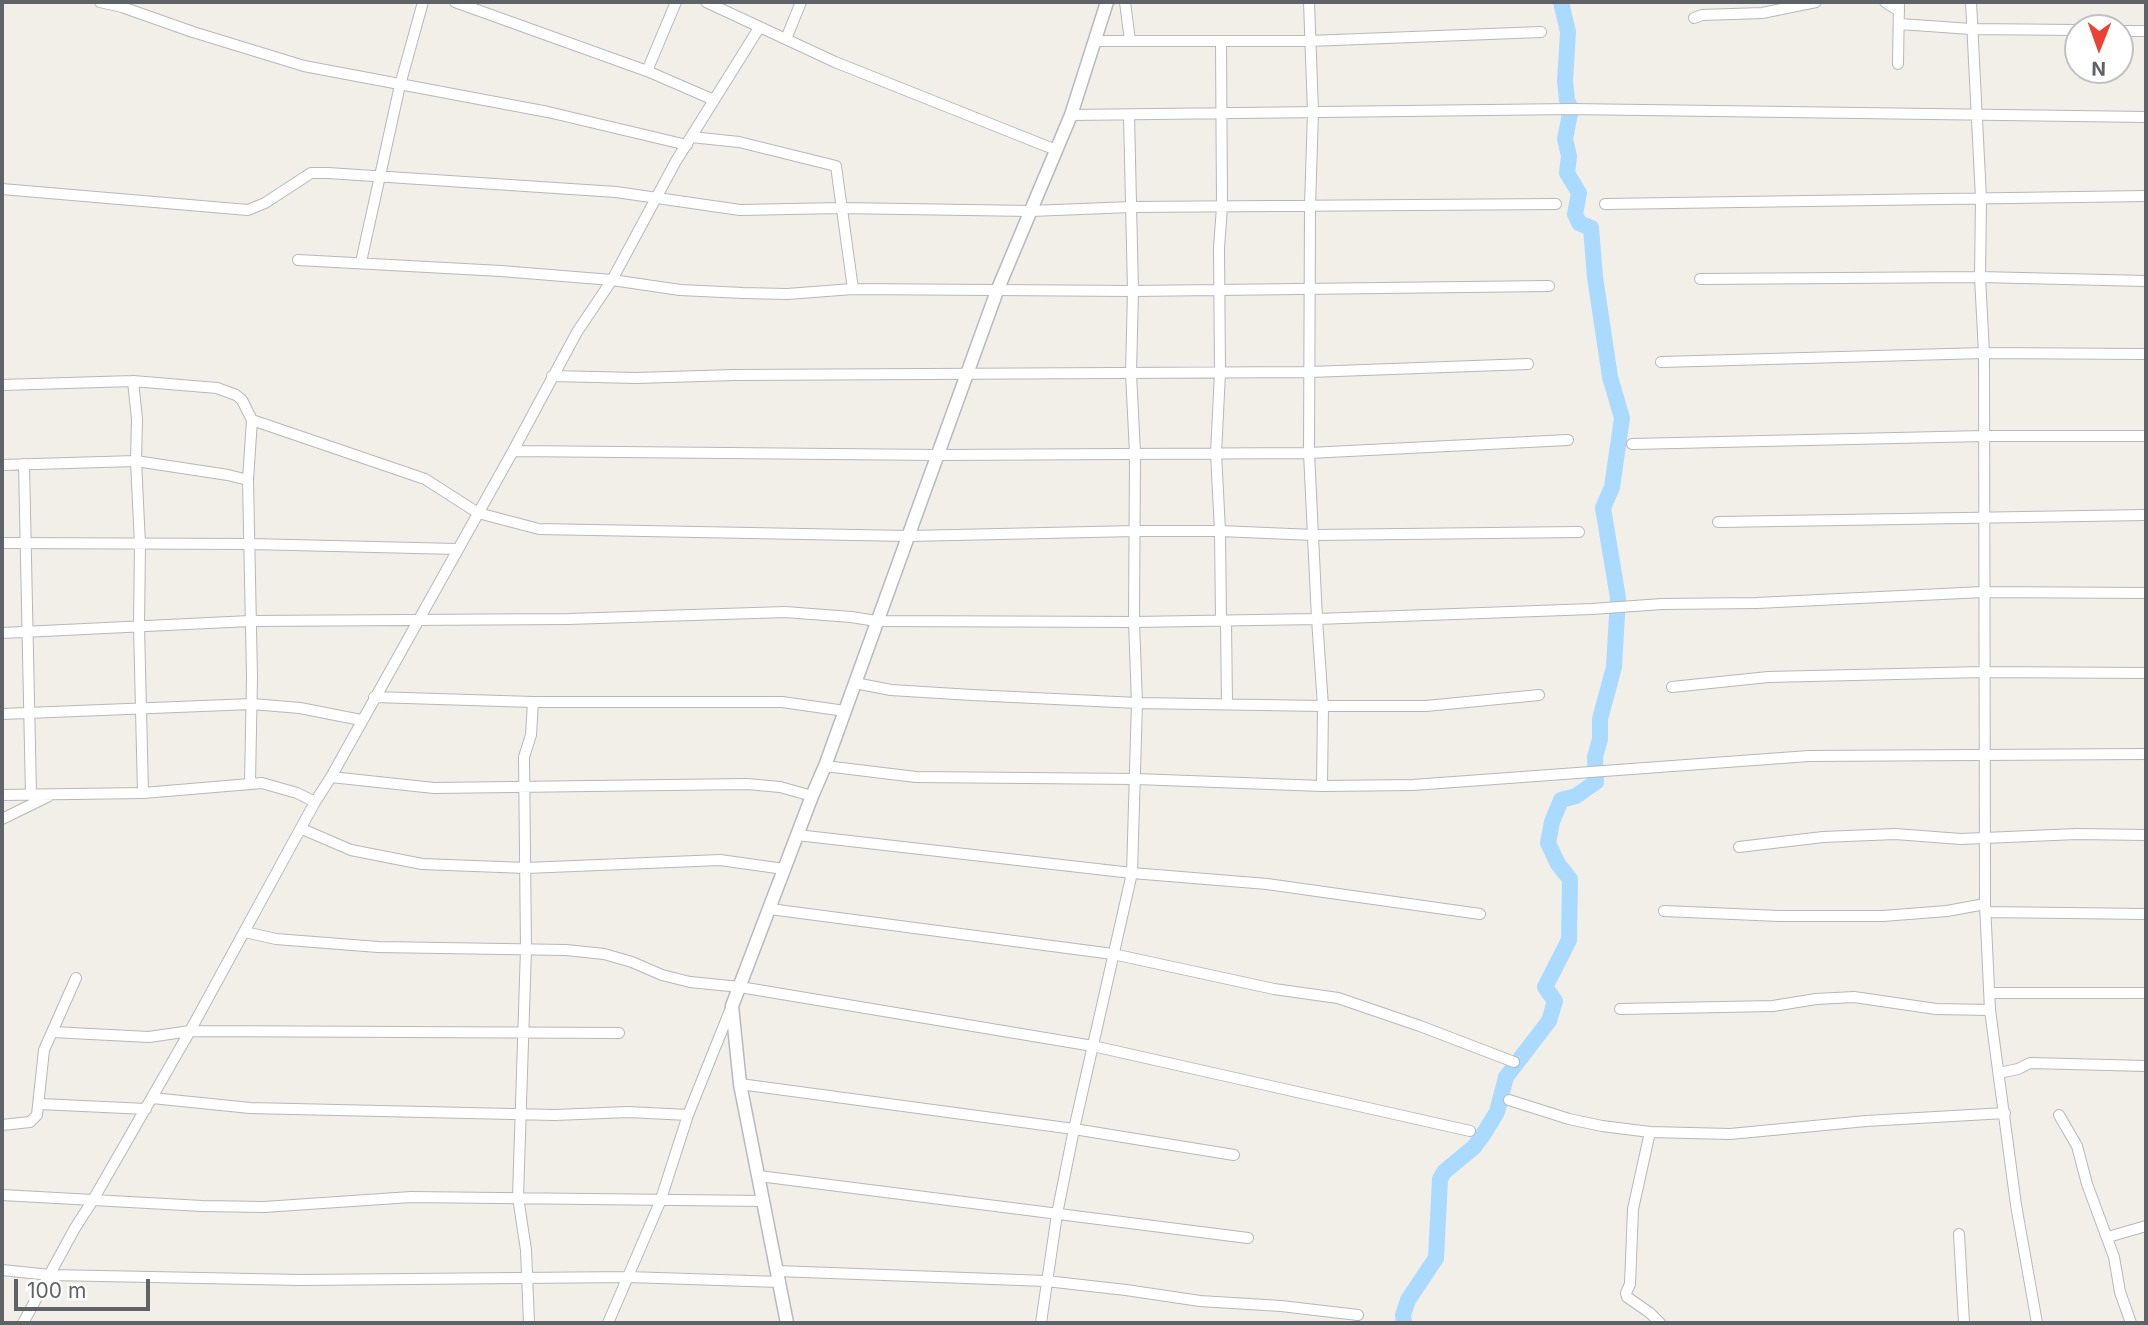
<!DOCTYPE html>
<html>
<head>
<meta charset="utf-8">
<style>
	body { margin:0 }
	#map { position:relative; width:2148px; height:1325px; overflow:hidden; background:#f1efe8; font-family:Inter,sans-serif }
	canvas { display:block }
	.frame { position:absolute; inset:0; border:4px solid #5f6368; pointer-events:none }
	.north { position:absolute; left:2064px; top:14px; width:70px; height:70px; box-sizing:border-box; background:#fff; border:2px solid #bfc1c3; border-radius:50%; rotate:181deg; font-size:19px; font-weight:700; line-height:28px; text-align:center; color:#5f6368 }
	.north::after { content:''; display:block; margin:auto; width:24px; height:32px; background:#ea4335; clip-path:polygon(50% 0,100% 100%,50% 72%,0 100%) }
	.scale { position:absolute; left:14px; top:1279px; width:136px; height:32px; box-sizing:border-box; border:4px solid #5f6368; border-top:0; padding-left:9px; font-size:21px; line-height:24px; white-space:nowrap; color:#5f6368; -webkit-text-stroke:5px #fff; paint-order:stroke }
</style>
</head>
<body>
<div id="map">
<canvas width="2148" height="1325"></canvas>
<div class="frame"></div>
<div class="north">N</div>
<div class="scale">100 m</div>
</div>
<script>
const g = document.querySelector('canvas').getContext('2d');
g.lineJoin = 'round';
const shape = rows => new Path2D(rows.map(r => 'M' + r).join(''));
function strokePath(path, color, width, dash) { g.strokeStyle = color; g.lineWidth = width; g.lineCap = dash ? 'butt' : 'round'; g.setLineDash(dash || []); g.stroke(path); }
const river = shape([
	[1404,1323,1403,1315,1408,1300,1436,1258,1440,1179,1444,1172,1474,1147,1483,1135,1497,1112,1506,1077,1549,1021,1555,1001,1545,987,1569,940,1570,879,1558,864,1548,843,1552,822,1561,800,1576,796,1596,782,1595,757,1600,739,1600,719,1614,667,1618,598,1603,508,1612,487,1622,418,1610,377,1595,277,1591,228,1579,223,1575,214,1579,193,1567,173,1569,156,1565,139,1571,109,1567,100,1565,81,1568,32,1561,2]
]);
const street = shape([
	[100,2,122,7,193,32,304,66,548,112,687,145],
	[455,2,647,71,714,100],
	[706,2,835,62,1056,150],
	[1125,2,1130,41],
	[1309,2,1313,112,1310,206,1309,453,1317,619,1323,706,1322,786],
	[1885,2,1899,11],
	[1971,2,1981,198,1980,277,1984,353,1985,904,1990,1010,2016,1205,2037,1323],
	[1694,18,1702,15,1762,13,1816,2],
	[1900,24,1971,29,2078,30],
	[2120,31,2146,31],
	[786,39,801,2],
	[1096,41,1309,41,1541,32],
	[1898,64,1899,2],
	[647,71,676,2],
	[1071,115,1571,109,2146,117],
	[691,137,739,142,836,166,853,289],
	[2,189,248,210,265,203,311,173,328,173,616,192,740,210,840,208,1031,211,1131,207,1556,204],
	[1605,204,2146,196],
	[298,260,501,271,612,280,680,290,743,293,787,294,853,289,1133,291,1549,286],
	[361,262,400,85,423,2],
	[1700,279,1980,277,2146,281],
	[1661,362,1984,353,2146,354],
	[552,376,636,378,734,375,1310,372,1528,364],
	[133,381,137,419,136,461,140,544,139,626,143,793],
	[2,385,133,381,217,388,236,395,242,400,252,420,425,479,478,513,539,529,908,536,1136,531,1220,531,1314,535,1579,532],
	[1632,444,1984,436,2146,436],
	[513,451,939,455,1309,453,1568,440],
	[24,464,31,795],
	[2,465,136,461,228,475,248,480],
	[1718,522,2146,515],
	[2,543,250,544,457,549],
	[1221,621,1220,531,1216,453,1220,373,1219,248,1222,207,1221,41],
	[1226,621,1227,704],
	[2,633,250,621,568,619,785,612,851,617,876,621,1134,622,1317,619,1592,609,1662,604,1757,603,1983,592,2146,593],
	[855,683,891,690,972,695,1137,703,1323,706,1426,706,1539,695],
	[1672,687,1768,677,1983,672,2146,673],
	[374,697,533,702,782,702,845,711],
	[2,714,252,704,300,708,361,720],
	[825,766,916,777,1136,779,1322,786,1413,785,1809,756,2146,754],
	[331,777,434,788,747,784,780,787,812,796],
	[250,783,252,677,248,480,252,420],
	[2,795,143,793,262,783,297,793,315,802],
	[2,819,49,796],
	[302,829,351,850,422,864,526,868,720,860,784,869],
	[797,835,1132,873,1267,884,1480,914],
	[1739,847,1823,837,1895,834,1961,839,2077,834,2146,835],
	[770,909,1113,954,1274,989,1338,998,1420,1026,1514,1062],
	[1664,911,1779,916,1883,916,1947,911,1985,904],
	[1986,912,2146,914],
	[245,932,276,939,378,947,566,950,604,954,632,962,662,975,690,982,740,987,1093,1046,1470,1131],
	[1990,993,2146,993],
	[1620,1009,1773,1006,1816,999,1854,997,1936,1009,1990,1010],
	[52,1032,149,1037,190,1031,619,1033],
	[1999,1073,2018,1069,2030,1063,2146,1066],
	[740,1084,1074,1129,1234,1155],
	[152,1098,250,1108,555,1115,628,1112,688,1115],
	[1509,1100,1569,1119,1602,1126,1650,1132,1730,1134,1866,1121,2005,1113],
	[40,1104,146,1109],
	[2059,1115,2077,1146,2087,1184,2114,1257,2120,1292,2131,1323],
	[2,1125,30,1122,37,1115,44,1050,76,978],
	[1650,1132,1633,1209,1630,1284,1626,1293,1627,1297,1650,1313,1660,1323],
	[759,1176,1248,1238],
	[2,1195,202,1206,264,1207,411,1197,764,1201],
	[1959,1234,1964,1323],
	[2108,1237,2146,1226],
	[2,1270,50,1275,301,1280,628,1277,780,1282],
	[777,1271,1046,1281,1126,1290,1200,1301,1281,1306,1358,1315],
	[23,1323,75,1228,93,1200,190,1031,315,802,331,777,513,451,577,332,612,280,676,161,759,28],
	[529,1323,526,1250,518,1197,526,949,524,757,531,735,533,702],
	[608,1323,660,1202,688,1115,731,1008],
	[1041,1323,1057,1214,1074,1129,1132,873,1137,703,1134,622,1135,453,1131,373,1133,291,1129,115]
]);
const secondary = shape([
	[787,1323,740,1084,732,1006,812,796,825,766,997,291,1071,115,1107,2]
]);
strokePath(river, '#aadaff', 16);
strokePath(street, '#b5b8bc', 12);
strokePath(secondary, '#b6babf', 15);
strokePath(street, '#fff', 10);
strokePath(secondary, '#fff', 12);
</script>
</body>
</html>
